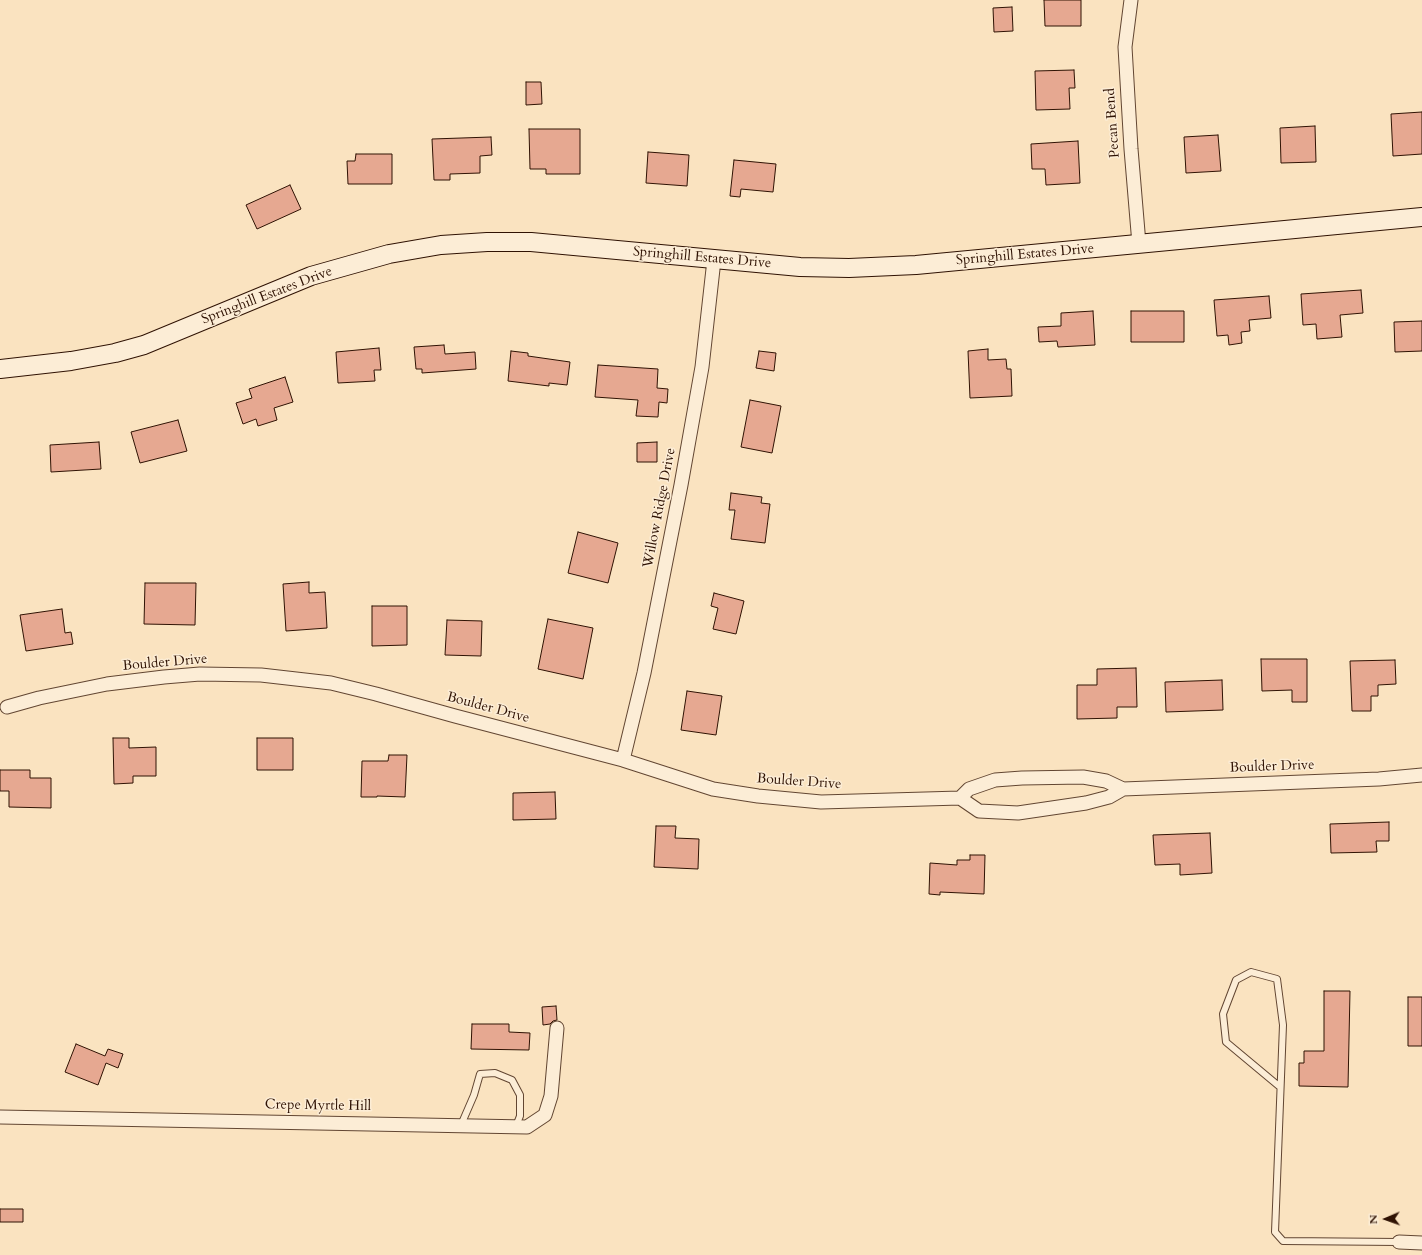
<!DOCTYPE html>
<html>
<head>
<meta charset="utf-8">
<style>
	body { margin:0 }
	#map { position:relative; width:1422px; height:1255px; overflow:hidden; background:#fae3c0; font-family:Cardo,serif }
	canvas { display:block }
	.north { position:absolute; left:1366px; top:1199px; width:40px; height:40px; -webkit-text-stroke:3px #fcedd6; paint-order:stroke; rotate:268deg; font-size:11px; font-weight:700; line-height:16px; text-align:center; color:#2f1203 }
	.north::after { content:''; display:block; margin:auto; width:14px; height:18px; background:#2f1203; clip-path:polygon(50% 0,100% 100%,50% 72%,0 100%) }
</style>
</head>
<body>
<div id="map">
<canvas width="1422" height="1255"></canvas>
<div class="north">N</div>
</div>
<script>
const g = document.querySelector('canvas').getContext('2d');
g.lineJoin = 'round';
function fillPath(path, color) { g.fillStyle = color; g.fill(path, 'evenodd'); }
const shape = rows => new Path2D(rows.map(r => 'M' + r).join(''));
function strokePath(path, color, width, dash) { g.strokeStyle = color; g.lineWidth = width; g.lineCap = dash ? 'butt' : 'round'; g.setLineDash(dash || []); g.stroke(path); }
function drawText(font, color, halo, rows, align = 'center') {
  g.font = font + ' Cardo,serif'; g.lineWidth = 3; g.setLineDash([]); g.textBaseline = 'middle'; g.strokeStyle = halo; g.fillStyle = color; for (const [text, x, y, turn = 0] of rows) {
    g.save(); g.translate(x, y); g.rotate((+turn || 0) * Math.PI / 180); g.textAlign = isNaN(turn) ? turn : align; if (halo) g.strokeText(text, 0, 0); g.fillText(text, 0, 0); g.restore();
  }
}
const building = shape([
	[1044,0,1081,0,1081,26,1045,26,1044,0],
	[1012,7,1013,31,994,32,993,8,1012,7],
	[1074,70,1075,88,1069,88,1070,109,1036,110,1035,71,1074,70],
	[526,82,541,82,542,104,526,105,526,82],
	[1422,112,1422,154,1393,156,1391,114,1422,112],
	[1315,126,1316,162,1281,163,1280,128,1315,126],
	[529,129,580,129,580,174,546,174,546,169,530,169,529,129],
	[1218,135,1221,171,1186,173,1184,137,1218,135],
	[491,137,492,155,480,156,480,173,450,174,450,180,434,180,432,139,491,137],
	[1078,141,1080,183,1046,185,1045,169,1032,169,1031,144,1078,141],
	[648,152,689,155,687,186,646,183,648,152],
	[356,154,392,154,392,184,348,184,347,161,355,161,356,154],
	[734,160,776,164,773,192,741,189,740,197,730,196,734,160],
	[290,185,301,209,257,229,246,205,290,185],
	[1361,290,1363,313,1340,315,1342,337,1317,339,1316,324,1303,325,1301,294,1361,290],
	[1269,296,1271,318,1249,320,1250,331,1241,332,1242,343,1229,345,1228,335,1217,336,1214,300,1269,296],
	[1093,311,1095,345,1058,347,1057,341,1039,342,1038,327,1061,326,1061,313,1093,311],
	[1131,311,1184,311,1184,342,1131,342,1131,311],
	[1422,321,1422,351,1395,352,1394,322,1422,321],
	[444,345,445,354,475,352,476,369,422,373,422,369,416,369,414,347,444,345],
	[379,348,381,370,374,370,375,381,338,383,336,352,379,348],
	[988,349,988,360,1006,359,1007,369,1011,369,1012,396,970,398,968,351,988,349],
	[511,351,528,353,528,356,570,362,567,385,549,383,549,386,508,381,511,351],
	[759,351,776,353,774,371,756,368,759,351],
	[598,365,658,369,657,388,668,389,667,403,659,402,658,417,636,416,638,400,595,397,598,365],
	[285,377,293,402,274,408,277,420,258,426,256,419,243,424,236,403,252,398,249,389,285,377],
	[750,400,781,406,772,453,741,447,750,400],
	[178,420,187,451,140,463,131,432,178,420],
	[99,442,101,469,51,472,50,445,99,442],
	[657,442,657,462,637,462,637,443,657,442],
	[731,493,762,497,761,503,770,504,765,543,731,539,735,510,729,510,731,493],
	[578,532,618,543,608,583,568,573,578,532],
	[309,582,309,593,325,592,327,628,286,631,283,584,309,582],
	[145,583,196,583,195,625,144,624,145,583],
	[714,593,744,601,736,634,713,629,718,608,711,606,714,593],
	[372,606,407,606,407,645,372,646,372,606],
	[62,609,65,633,71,632,73,644,26,651,20,615,62,609],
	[548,619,593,628,583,679,538,669,548,619],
	[447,620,482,621,481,656,445,655,447,620],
	[1261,659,1307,659,1307,702,1292,702,1292,690,1262,691,1261,659],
	[1395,660,1396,684,1378,685,1378,696,1371,696,1371,711,1352,711,1350,661,1395,660],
	[1136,668,1137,707,1117,707,1117,718,1077,719,1077,685,1097,685,1097,669,1136,668],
	[1222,680,1223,710,1166,712,1165,682,1222,680],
	[687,691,722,696,716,735,681,730,687,691],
	[113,738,129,738,129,748,156,747,156,776,133,776,133,783,114,784,113,738],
	[257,738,293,738,293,770,257,770,257,738],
	[389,755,407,755,405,797,377,796,377,797,361,797,362,761,388,761,389,755],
	[0,770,30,770,30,778,51,778,51,808,9,807,9,791,0,791,0,770],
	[555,792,556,819,513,820,513,793,555,792],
	[1389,822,1389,841,1376,841,1377,852,1331,853,1330,824,1389,822],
	[656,826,676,826,675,838,699,839,698,869,654,867,656,826],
	[1210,833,1212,873,1180,875,1180,864,1155,865,1153,835,1210,833],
	[970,855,985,855,984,894,940,892,940,895,929,894,930,863,957,865,957,860,970,860,970,855],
	[1324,991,1350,991,1348,1087,1299,1086,1299,1063,1304,1063,1304,1051,1324,1051,1324,991],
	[1408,997,1422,997,1422,1046,1408,1046,1408,997],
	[556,1006,557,1020,553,1021,550,1024,543,1025,542,1007,556,1006],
	[472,1024,509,1024,509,1032,530,1033,529,1050,471,1049,472,1024],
	[76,1044,105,1056,108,1049,123,1054,118,1068,106,1063,98,1085,65,1072,76,1044],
	[0,1209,23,1209,23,1222,0,1222,0,1209]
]);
const lane = shape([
	[1280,1087,1226,1042,1223,1014,1236,980,1251,972,1277,979,1283,1025,1275,1232,1283,1241,1399,1242],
	[461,1125,474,1095,480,1074,495,1073,512,1080,520,1095,520,1116,516,1126]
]);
const street = shape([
	[1131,0,1125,47,1131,149,1139,244],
	[7,707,39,698,107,684,164,677,200,674,261,675,331,683,376,694,455,716,623,760,713,789,758,796,821,802,960,798,979,811,1018,813,1086,803,1109,797,1123,789],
	[623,760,644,673,681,485,702,367,714,260],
	[960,798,969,789,995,780,1022,778,1083,777,1106,781,1123,789,1379,779,1422,775],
	[0,1117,527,1127,545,1115,551,1096,557,1028],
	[1399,1242,1422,1243]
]);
const secondary = shape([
	[0,369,71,361,115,353,144,345,311,276,389,254,441,245,487,242,531,242,800,267,849,268,916,265,1422,217]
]);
const streetNames = [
	["Pecan Bend",1113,123,-94],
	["Springhill Estates Drive",1025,255,-5],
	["Springhill Estates Drive",702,258,5],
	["Springhill Estates Drive",267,296,-21],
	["Willow Ridge Drive",660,508,-79],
	["Boulder Drive",165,663,-5],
	["Boulder Drive",488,708,15],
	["Boulder Drive",1272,767,-2],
	["Boulder Drive",799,782,4],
	["Crepe Myrtle Hill",318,1106,1]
];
fillPath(building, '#e6a891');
strokePath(building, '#2f1203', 1);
strokePath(lane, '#624632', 8);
strokePath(street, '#624632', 15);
strokePath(secondary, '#2f1203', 20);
strokePath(lane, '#fcedd6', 6);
strokePath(street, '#fcedd6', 13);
strokePath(secondary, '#fcedd6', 18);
drawText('14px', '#2f1203', '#fcedd6', streetNames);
</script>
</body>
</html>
